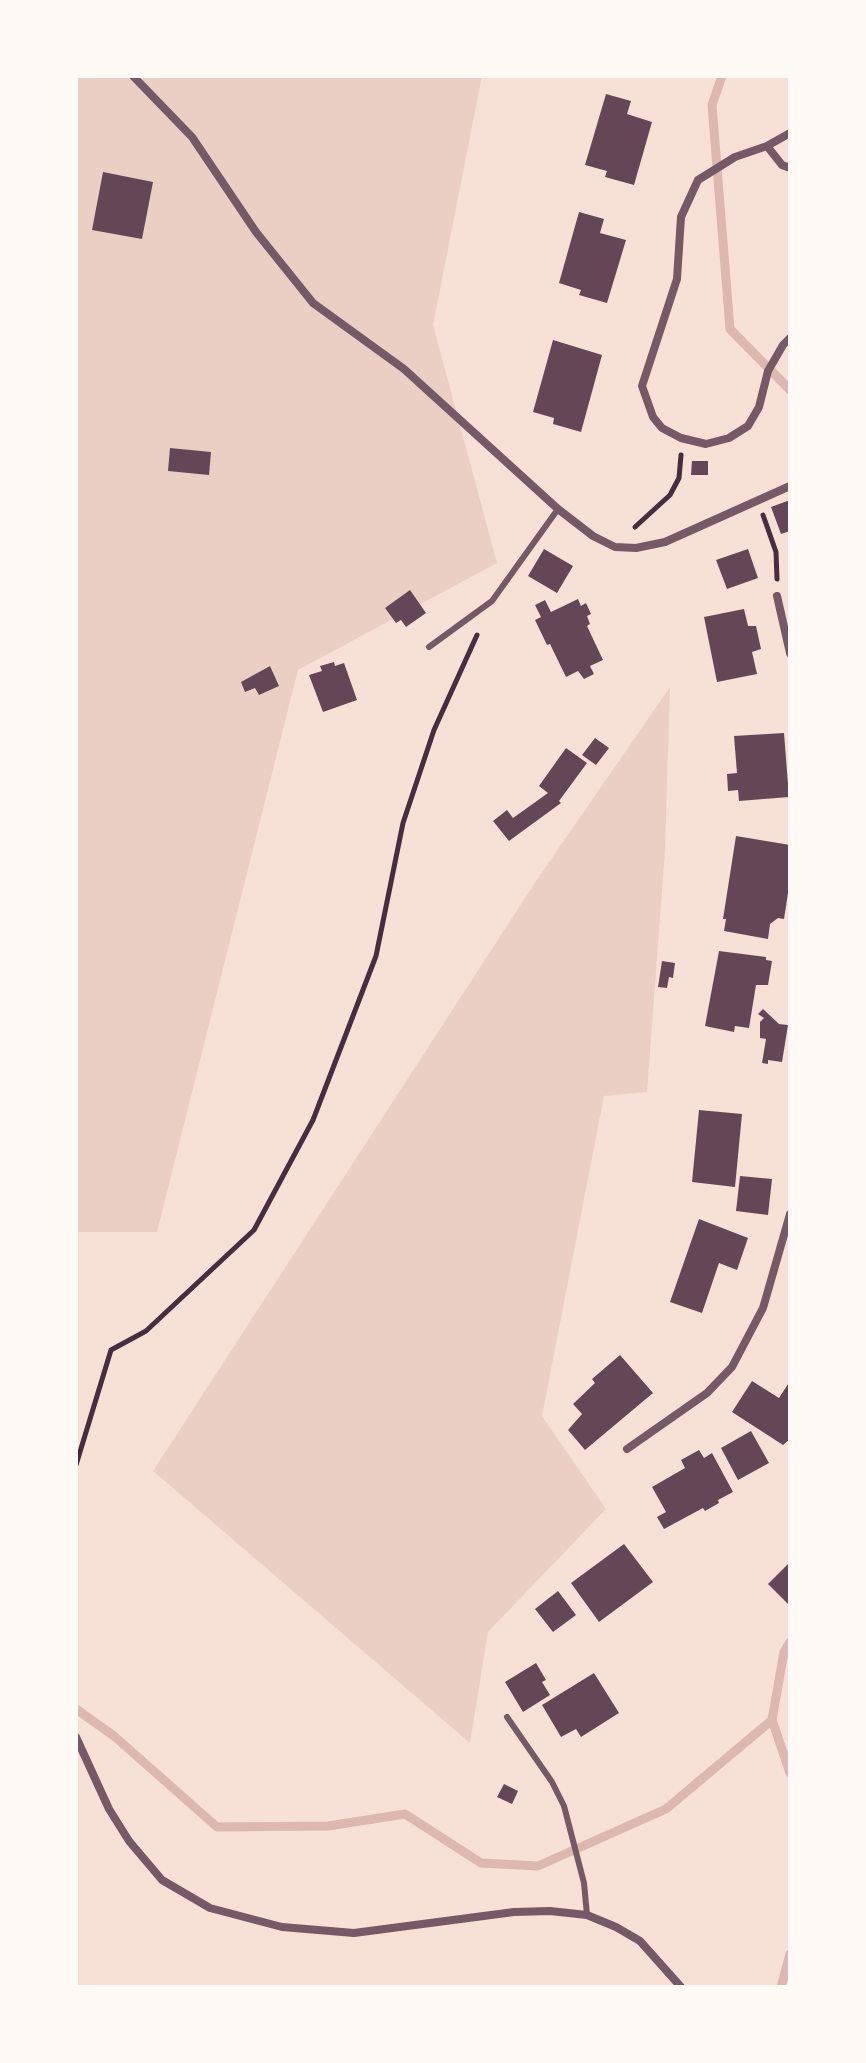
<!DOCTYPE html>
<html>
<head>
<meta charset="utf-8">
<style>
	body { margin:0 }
	#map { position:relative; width:866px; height:2063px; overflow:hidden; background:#f7e1d7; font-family:"Fira Sans Condensed",sans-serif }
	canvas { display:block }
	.frame { position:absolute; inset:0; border:78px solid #fffaf5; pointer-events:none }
</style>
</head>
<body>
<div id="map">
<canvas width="866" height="2063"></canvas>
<div class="frame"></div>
</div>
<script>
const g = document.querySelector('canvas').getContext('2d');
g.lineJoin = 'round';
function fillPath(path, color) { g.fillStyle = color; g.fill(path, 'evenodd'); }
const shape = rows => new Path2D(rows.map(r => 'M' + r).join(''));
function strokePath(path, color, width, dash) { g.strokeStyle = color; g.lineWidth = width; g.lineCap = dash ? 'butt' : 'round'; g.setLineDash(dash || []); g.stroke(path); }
const green = shape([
	[76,76,482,76,433,325,497,563,298,670,157,1232,76,1232],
	[670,687,665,851,647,1092,604,1096,542,1416,606,1509,488,1632,470,1743,153,1471,538,878]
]);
const stream = shape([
	[722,76,712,105,730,329,790,390],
	[76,1709,114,1736,217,1827,328,1826,405,1814,481,1863,538,1866,666,1809,772,1720,784,1652,790,1642],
	[772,1720,790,1773],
	[781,1987,790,1954]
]);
const building = shape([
	[606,94,631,101,627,114,652,122,634,185,605,177,607,171,585,165],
	[103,172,153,182,142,239,92,230],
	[579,212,604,219,600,233,626,240,607,303,579,295,581,290,559,283],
	[553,340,602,355,581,432,553,424,554,418,533,412],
	[170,448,211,452,209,475,168,471],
	[692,461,708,461,708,475,691,475],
	[790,500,790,531,781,534,771,507],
	[544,549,573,566,557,593,528,576],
	[748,549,758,578,727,589,716,560],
	[410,590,426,613,406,627,401,620,396,623,385,608],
	[578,599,581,606,586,603,591,614,587,616,590,624,587,626,603,660,590,666,594,674,584,679,578,671,566,677,550,644,547,645,535,620,541,617,535,605,545,600,551,612],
	[744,609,748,626,756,626,761,649,752,652,757,674,717,682,704,617],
	[334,662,335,666,344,663,357,700,323,712,309,675,322,671,320,666],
	[270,666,279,686,259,695,255,688,245,692,241,682],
	[784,733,789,797,739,801,738,790,728,791,727,774,737,773,734,736],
	[595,738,609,748,596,765,582,755],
	[566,748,587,763,559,801,561,803,509,841,493,821,507,810,513,818,548,793,539,786],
	[736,836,790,845,790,880,784,919,778,918,770,924,768,939,724,931,726,919,723,919],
	[719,951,766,957,766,960,772,961,768,985,756,985,749,1028,735,1026,734,1032,705,1026],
	[662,961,675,963,673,978,669,977,667,988,658,987],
	[763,1009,779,1024,788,1025,782,1062,768,1060,768,1064,762,1063,766,1039,760,1038,760,1022,764,1018,758,1014],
	[699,1110,742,1114,735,1187,692,1182],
	[740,1176,772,1179,768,1215,736,1211],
	[699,1219,748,1238,737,1270,719,1263,702,1313,670,1302],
	[620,1355,653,1393,585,1450,568,1430,582,1414,573,1404,595,1383,592,1379],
	[752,1381,779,1398,790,1381,790,1439,783,1445,732,1412],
	[751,1431,769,1463,738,1480,721,1448],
	[699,1450,704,1458,712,1453,733,1492,718,1500,719,1503,705,1511,703,1508,664,1529,657,1517,666,1512,652,1487,685,1468,681,1460],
	[624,1544,653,1582,599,1622,571,1583],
	[790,1562,790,1606,768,1584],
	[558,1591,576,1615,553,1632,535,1609],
	[536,1663,546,1680,542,1682,550,1695,523,1712,505,1682],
	[594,1673,619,1713,581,1737,576,1729,561,1737,542,1705],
	[504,1784,518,1791,512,1804,497,1797]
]);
const path = shape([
	[763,515,776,552,777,579],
	[635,527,670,495,679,478,681,455],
	[76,1465,111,1350,146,1331,254,1230,313,1120,376,956,403,823,434,730,477,635]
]);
const service = shape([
	[429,647,492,601,558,509],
	[507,1717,552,1782,564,1806,584,1883,587,1915]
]);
const minor = shape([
	[133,76,192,137,256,232,313,303,404,369,558,509,593,536,615,547,636,548,665,542,790,486],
	[790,133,767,146,735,157,698,180,681,217,677,279,642,386,653,417,662,428,681,438,706,444,729,438,748,426,759,407,768,371,783,345,790,338],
	[767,146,782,165,790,168],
	[777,596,790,653],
	[627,1449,707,1393,732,1367,763,1308,790,1214],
	[76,1737,109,1809,129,1841,162,1880,210,1908,282,1927,354,1933,514,1912,550,1911,587,1915,616,1927,640,1941,681,1987]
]);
fillPath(green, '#ebcfc5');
strokePath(stream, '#dcb8b0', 9);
fillPath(building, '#644757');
strokePath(path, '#4a2c40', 5);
strokePath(service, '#755966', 6);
strokePath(minor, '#755966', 8);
</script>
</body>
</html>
